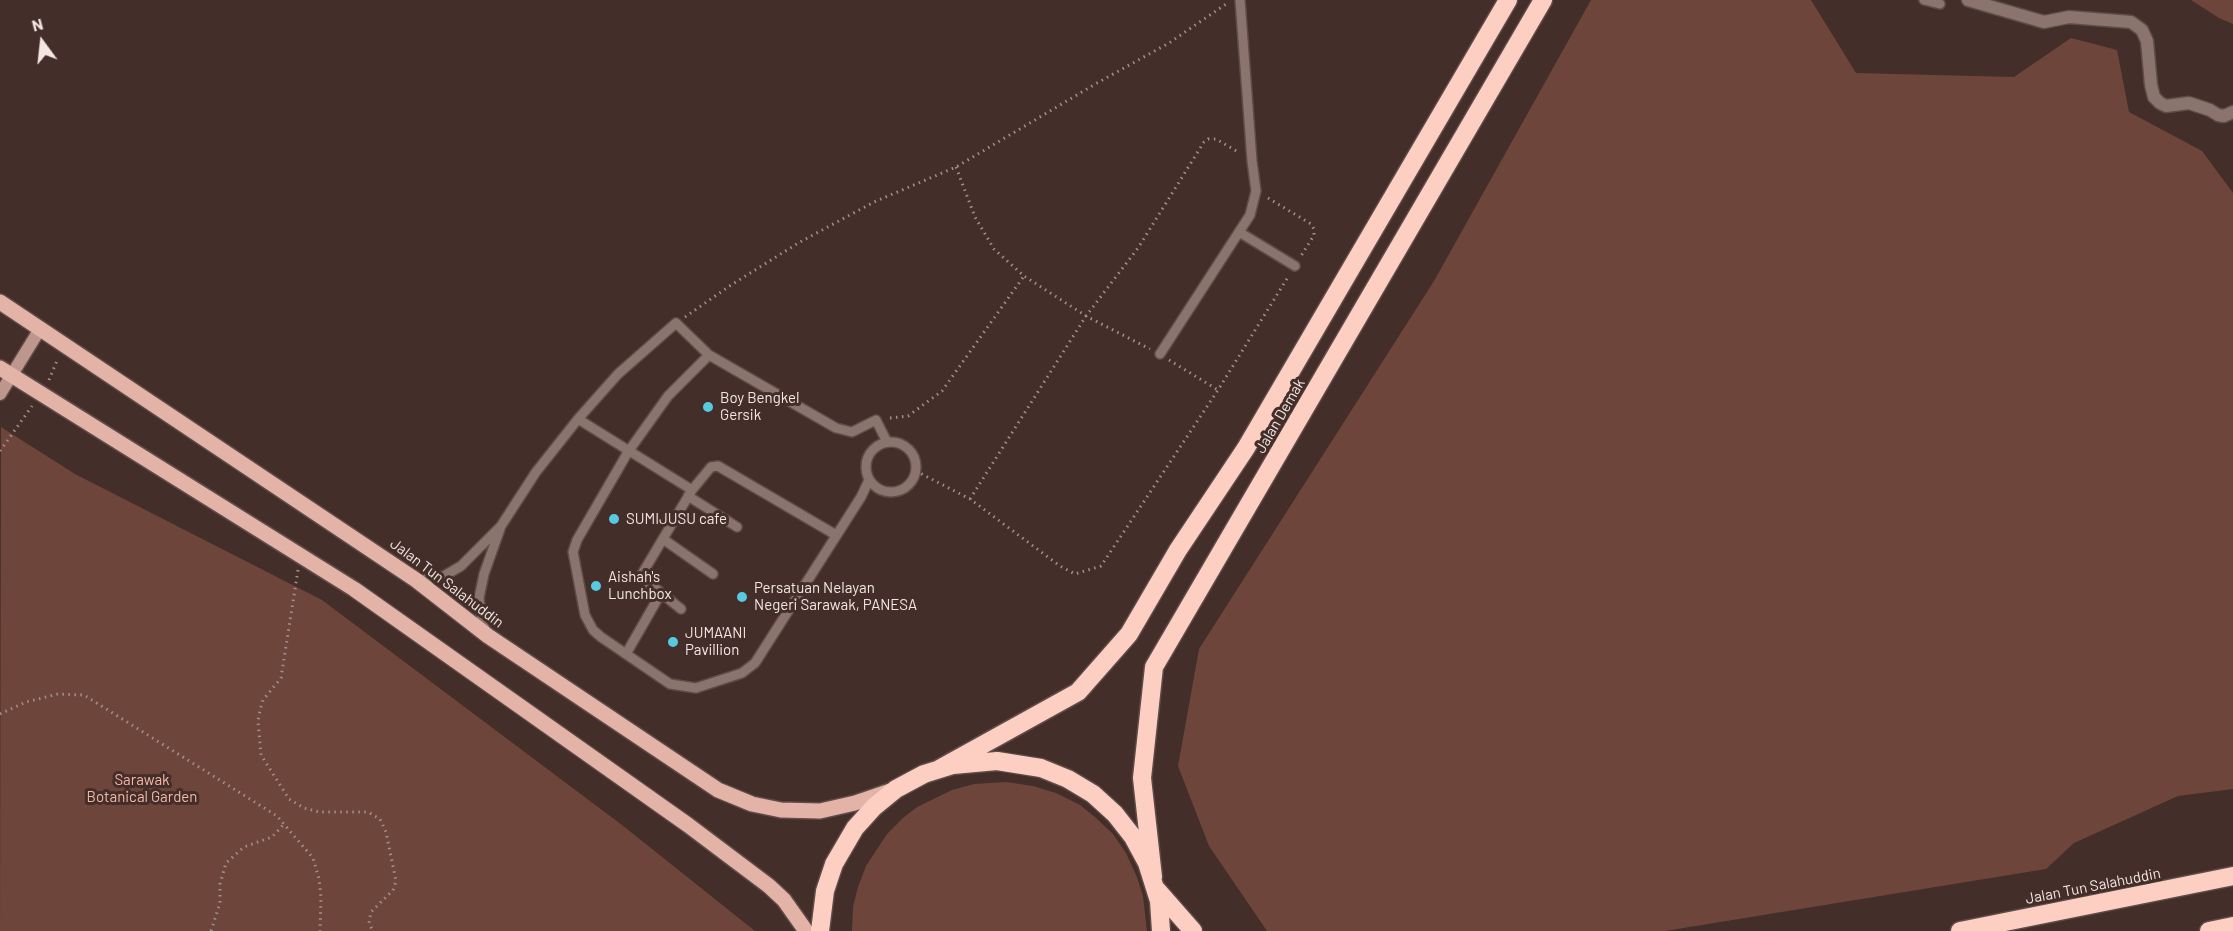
<!DOCTYPE html>
<html>
<head>
<meta charset="utf-8">
<style>
	body { margin:0 }
	#map { position:relative; width:2233px; height:931px; overflow:hidden; background:#432e29; font-family:Barlow,sans-serif }
	canvas { display:block }
	.north { position:absolute; left:12px; top:12px; width:60px; height:60px; -webkit-text-stroke:4px #432e29; paint-order:stroke; rotate:345deg; font-size:16px; font-weight:700; line-height:24px; text-align:center; color:#f4e6e3 }
	.north::after { content:''; display:block; margin:auto; width:21px; height:27px; background:#f4e6e3; clip-path:polygon(50% 0,100% 100%,50% 72%,0 100%) }
</style>
</head>
<body>
<div id="map">
<canvas width="2233" height="931"></canvas>
<div class="north">N</div>
</div>
<script>
const g = document.querySelector('canvas').getContext('2d');
g.lineJoin = 'round';
function fillPath(path, color) { g.fillStyle = color; g.fill(path, 'evenodd'); }
const shape = rows => new Path2D(rows.map(r => 'M' + r).join(''));
function strokePath(path, color, width, dash) { g.strokeStyle = color; g.lineWidth = width; g.lineCap = dash ? 'butt' : 'round'; g.setLineDash(dash || []); g.stroke(path); }
function drawText(font, color, halo, rows, align = 'center') {
  g.font = font + ' Barlow,sans-serif'; g.lineWidth = 6; g.setLineDash([]); g.textBaseline = 'middle'; g.strokeStyle = halo; g.fillStyle = color; for (const [text, x, y, turn = 0] of rows) {
    g.save(); g.translate(x, y); g.rotate((+turn || 0) * Math.PI / 180); g.textAlign = isNaN(turn) ? turn : align; if (halo) g.strokeText(text, 0, 0); g.fillText(text, 0, 0); g.restore();
  }
}
const green = shape([
	[1591,0,1811,0,1856,73,2014,77,2071,38,2117,50,2129,112,2202,151,2233,193,2233,789,2178,796,2074,843,2046,869,1665,931,1267,931,1209,846,1178,766,1199,649,1434,281],
	[2191,0,2233,0,2233,24,2219,18],
	[1,427,75,474,322,600,622,825,755,931,0,931],
	[1006,782,1033,786,1056,793,1080,805,1095,817,1113,834,1126,853,1137,877,1143,896,1147,931,852,931,853,907,858,887,866,866,887,834,903,818,917,807,952,790,974,784]
]);
const path = shape([
	[956,167,975,217,994,249,1024,276,1086,316,1150,349],
	[1268,198,1311,224,1314,229,1314,235,1301,256],
	[685,317,731,285,800,242,874,202,956,167,1097,83,1169,43,1229,2],
	[1169,360,1218,390],
	[49,380,58,358],
	[890,418,908,416,942,391,1024,276],
	[0,451,32,406],
	[916,471,970,499,1060,566,1075,574,1101,566,1218,390,1288,277],
	[970,499,1086,316,1138,248,1204,142,1208,139,1216,139,1238,152],
	[298,570,281,678,263,700,260,710,258,721,261,755,289,799,304,808,319,812,368,812,380,819,386,832,396,881,393,890,371,912,369,923,373,931],
	[0,714,26,702,58,694,84,695,277,816,313,858,319,879,321,897,320,931],
	[211,931,220,903,220,884,226,863,244,847,272,837,284,824]
]);
const lane = shape([
	[1924,0,1940,4],
	[1239,232,1295,266],
	[1160,354,1250,215,1256,191,1252,161,1240,0],
	[709,355,668,396,628,452,577,540,573,552,585,615,593,630,601,637,670,684,696,688,742,673,755,663,861,497,869,480],
	[578,419,692,490],
	'866 467a25 25 0 1 1 50 0a25 25 0 1 1-50 0Z',
	[688,496,737,527],
	[663,539,713,574],
	[417,580,444,576,461,566,501,526,536,472,578,419,618,374,676,323,709,355,836,428,852,432,876,420,887,442],
	[681,609,645,580,642,574,692,490,711,467,718,466,836,535],
	[487,634,482,621,479,598,484,574,500,529],
	[626,654,661,593]
]);
const street = shape([
	[1968,0,2044,22,2069,17,2131,22,2142,30,2147,41,2151,85,2154,97,2160,103,2166,106,2189,103,2210,110,2218,115,2224,116,2233,112]
]);
const secondary = shape([
	[0,394,40,329]
]);
const primary = shape([
	[0,302,416,580,488,636,718,790,752,804,781,810,820,811,855,803,890,791],
	[0,368,354,589,688,825,769,886,784,900,806,931]
]);
const highway = shape([
	[939,769,1078,692,1129,634,1178,550,1246,448,1508,0],
	[1153,877,1142,778,1154,667,1543,0],
	[1157,890,1193,931],
	[820,931,825,891,834,864,855,828,874,807,896,789,924,774,953,765,997,761,1041,768,1068,779,1093,794,1115,814,1133,837,1147,863,1159,901,1161,931],
	[1960,931,2233,876],
	[2209,931,2233,926]
]);
const markers = [
	[708,407,6,"#57c9e1"],
	[614,519,6,"#57c9e1"],
	[596,586,6,"#57c9e1"],
	[742,597,6,"#57c9e1"],
	[673,642,6,"#57c9e1"]
];
const poiNames = [
	["Boy Bengkel",720,398],
	["Gersik",720,415],
	["SUMIJUSU cafe",626,519],
	["Aishah's",608,577],
	["Lunchbox",608,594],
	["Persatuan Nelayan",754,588],
	["Negeri Sarawak, PANESA",754,605],
	["JUMA'ANI",685,633],
	["Pavillion",685,650]
];
const streetNames = [
	["Jalan Demak",1280,416,-60],
	["Jalan Tun Salahuddin",447,583,37],
	["Jalan Tun Salahuddin",2093,886,-11]
];
const parkNames = [
	["Sarawak",142,780],
	["Botanical Garden",142,797]
];
fillPath(green, '#6e453b');
strokePath(lane, '#5f4b47', 12);
strokePath(street, '#5f4b47', 15);
strokePath(secondary, '#5f4b47', 15);
strokePath(primary, '#5f4b47', 18);
strokePath(highway, '#5f4b47', 21);
strokePath(path, '#a1908c', 3, [1.5, 4.5]);
strokePath(lane, '#8b746e', 9);
strokePath(street, '#8b746e', 12);
strokePath(secondary, '#bd978e', 12);
strokePath(primary, '#e3b3a7', 15);
strokePath(highway, '#fdcfc3', 18);
for (const [x, y, r, color] of markers) { const dot = new Path2D(); dot.arc(x, y, r, 0, 2 * Math.PI); g.fillStyle = color; g.fill(dot); strokePath(dot, '#432e29', 2); }
drawText('15px', '#f4e6e3', '#432e29', poiNames, 'left');
drawText('15px', '#f4e6e3', '#432e29', streetNames);
drawText('15px', '#f7b6a7', '#432e29', parkNames);
</script>
</body>
</html>
